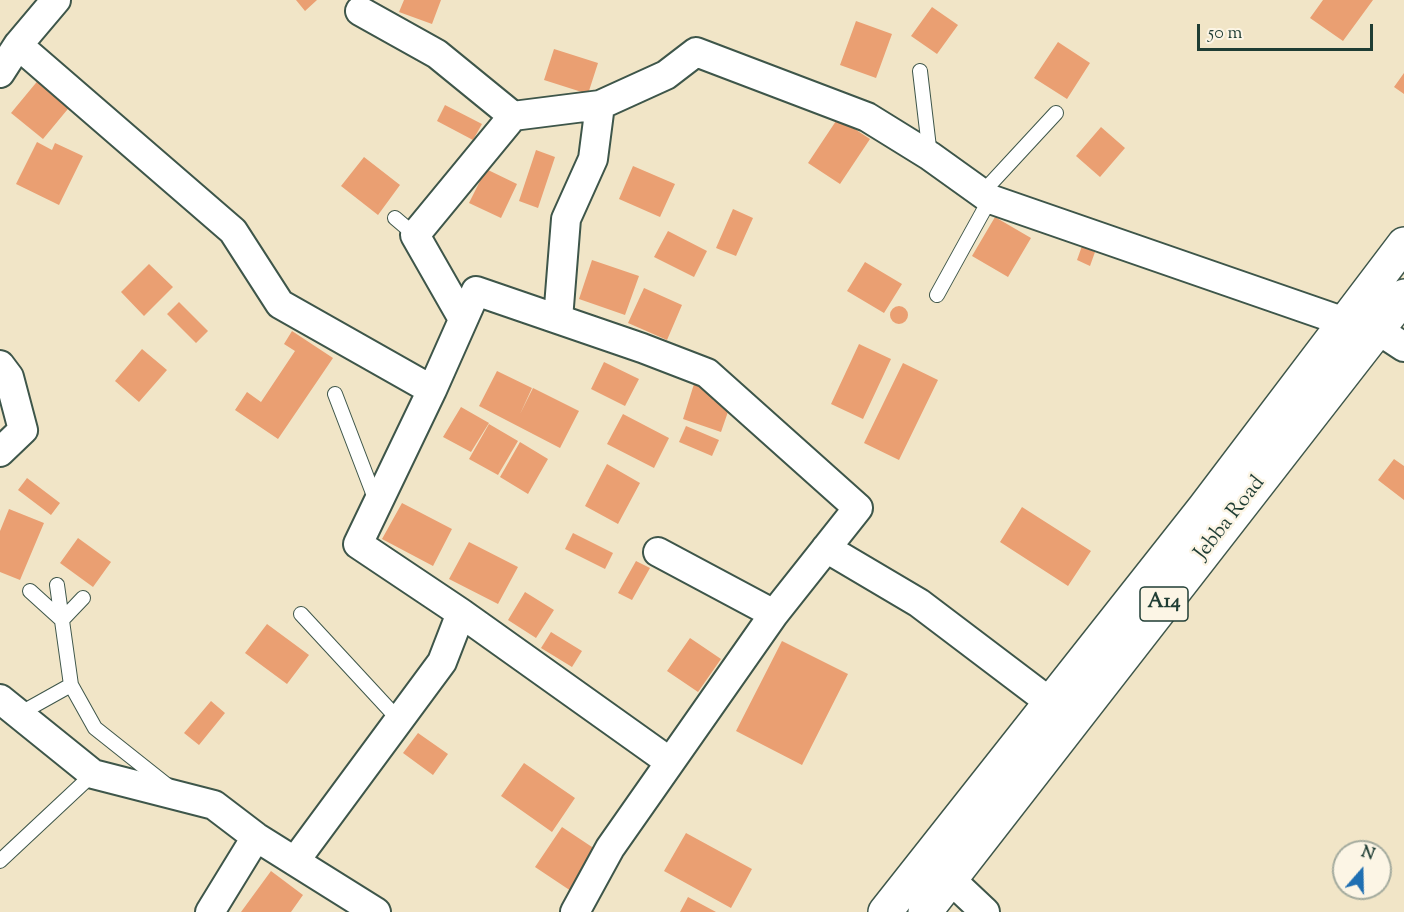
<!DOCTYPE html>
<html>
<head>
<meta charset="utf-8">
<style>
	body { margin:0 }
	#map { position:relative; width:1404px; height:912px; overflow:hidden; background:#f1e5c7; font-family:"Sorts Mill Goudy",serif }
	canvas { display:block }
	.north { position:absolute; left:1332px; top:840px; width:60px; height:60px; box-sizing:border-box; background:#fcf5e5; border:2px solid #a4ab9e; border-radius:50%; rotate:20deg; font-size:16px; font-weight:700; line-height:24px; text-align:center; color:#1f3d34 }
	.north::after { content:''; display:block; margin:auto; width:21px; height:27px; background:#1f6fb2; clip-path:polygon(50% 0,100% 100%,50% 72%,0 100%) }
	.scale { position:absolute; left:1197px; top:24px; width:176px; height:27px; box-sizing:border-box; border:3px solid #1f3d34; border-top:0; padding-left:8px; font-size:18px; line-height:21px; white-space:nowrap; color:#1f3d34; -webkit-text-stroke:4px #fcf5e5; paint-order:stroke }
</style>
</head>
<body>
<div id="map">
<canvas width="1404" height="912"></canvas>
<div class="north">N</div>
<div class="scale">50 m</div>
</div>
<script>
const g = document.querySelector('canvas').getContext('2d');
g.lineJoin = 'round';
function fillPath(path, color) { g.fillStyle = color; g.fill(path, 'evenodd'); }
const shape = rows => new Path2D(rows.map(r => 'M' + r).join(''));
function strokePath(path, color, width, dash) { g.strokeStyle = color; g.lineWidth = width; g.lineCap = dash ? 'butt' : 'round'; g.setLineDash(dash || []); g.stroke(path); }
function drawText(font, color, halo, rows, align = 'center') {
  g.font = font + ' "Sorts Mill Goudy",serif'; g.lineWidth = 5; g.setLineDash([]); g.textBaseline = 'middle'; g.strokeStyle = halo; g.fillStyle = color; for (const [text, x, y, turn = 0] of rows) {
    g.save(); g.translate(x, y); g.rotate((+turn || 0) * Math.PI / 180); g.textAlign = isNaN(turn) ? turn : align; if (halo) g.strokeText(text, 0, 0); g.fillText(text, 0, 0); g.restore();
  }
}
const building = shape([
	[296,0,317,0,305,11],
	[404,0,441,0,432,24,399,12],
	[1323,0,1373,0,1343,41,1310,18],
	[932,7,958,25,937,54,911,36],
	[856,21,892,34,876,78,840,65],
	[1058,42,1090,63,1067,99,1034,78],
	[554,49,598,63,588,94,544,80],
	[1404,73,1404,94,1394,87],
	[40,78,72,104,43,139,11,113],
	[445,105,482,124,473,140,437,121],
	[838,118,870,139,840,184,808,163],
	[1101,127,1125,148,1100,177,1076,156],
	[37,142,52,150,55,143,83,156,59,205,16,184],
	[536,150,555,157,538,208,519,201],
	[364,157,400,185,378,215,341,186],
	[633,166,675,184,660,217,619,199],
	[486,169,517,184,501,218,469,203],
	[733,209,753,218,736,256,716,248],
	[995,217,1031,238,1008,277,972,256],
	[668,231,707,251,694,277,654,257],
	[1082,246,1095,252,1090,266,1077,260],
	[592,260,639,276,625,315,579,299],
	[865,262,902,284,884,313,847,291],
	[149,264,173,287,144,316,121,292],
	[644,288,682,305,667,340,628,323],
	[179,302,208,331,196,343,167,314],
	'890 315a9 9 0 1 1 18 0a9 9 0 1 1-18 0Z',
	[292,331,333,358,278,439,235,410,247,392,261,402,295,351,284,344],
	[859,344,891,359,863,419,831,404],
	[142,349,167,370,139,402,115,381],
	[604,362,639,379,625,406,591,389],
	[903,363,938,380,899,460,864,443],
	[497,371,532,388,520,414,533,388,579,411,560,448,479,406],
	[694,384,716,391,713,400,730,406,721,432,683,419],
	[461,407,489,423,471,452,443,437],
	[623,414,669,438,654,468,607,444],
	[489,424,518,441,498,475,469,459],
	[686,426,719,440,712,456,679,442],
	[520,442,548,459,528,494,500,477],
	[1394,459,1404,466,1404,500,1378,480],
	[607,464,640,483,618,524,585,506],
	[27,478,60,503,51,515,18,490],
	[402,503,452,529,433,566,382,539],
	[1022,507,1091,551,1068,586,1000,542],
	[9,509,44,523,20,580,0,572,0,531],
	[573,533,613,553,605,569,565,549],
	[78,538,111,562,93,587,60,563],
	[469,542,518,567,498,604,449,579],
	[636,561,650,568,632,600,618,593],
	[525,592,554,610,536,638,508,620],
	[267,624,309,655,287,684,245,653],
	[551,632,582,651,572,667,541,648],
	[690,638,721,659,698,692,667,671],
	[782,641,848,674,802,765,736,731],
	[211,701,225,713,199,745,184,733],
	[418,733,448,754,433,775,403,753],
	[524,763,575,798,552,832,501,796],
	[562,827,598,851,571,891,535,867],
	[686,833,752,869,731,908,664,871],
	[271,871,303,895,291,912,241,912],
	[688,897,716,912,680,912]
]);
const service = shape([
	[920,71,930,156],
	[982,193,1056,113],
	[395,218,415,235],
	[937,295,990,199],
	[335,394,376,501],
	[30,591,62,620,83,598],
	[301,614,399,720],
	[71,685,95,728,168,786],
	[19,714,71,685,57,585],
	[0,861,93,774]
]);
const minor = shape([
	[56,0,18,45,233,231,280,304,432,390,476,291,642,348,707,373,858,508,774,614,658,552],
	[360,11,437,54,513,116,600,105,666,75,696,52,867,117,930,156,990,199,1345,322],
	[0,73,18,45],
	[463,319,415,235,513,116],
	[558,319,566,219,593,159,600,105],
	[1378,330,1404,347],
	[0,365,9,377,23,430,0,452],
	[826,548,919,603,1051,703],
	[461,613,670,762],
	[0,699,93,774,214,805,256,837,376,912],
	[295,861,442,662,461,613,358,544,432,390],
	[950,879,985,912],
	[210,912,256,837],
	[575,912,610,848,774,614]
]);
const trunk = shape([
	[885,912,1204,508,1404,244],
	[925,912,1404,296]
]);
const shields = [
	[1164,604,48]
];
const shieldNames = [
	["A14",1164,604]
];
const streetNames = [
	["Jebba Road",1231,519,-52]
];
fillPath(building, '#ea9f72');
strokePath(service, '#3e564a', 16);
strokePath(minor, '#3e564a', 32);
strokePath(trunk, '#3e564a', 36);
strokePath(service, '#fff', 14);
strokePath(minor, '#fff', 28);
strokePath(trunk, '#fff', 33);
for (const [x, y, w] of shields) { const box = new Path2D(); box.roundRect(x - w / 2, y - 17, w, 34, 4.5); g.fillStyle = '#fcf5e5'; g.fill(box); strokePath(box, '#1f3d34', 1.5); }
drawText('bold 20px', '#1f3d34', null, shieldNames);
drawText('21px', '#1f3d34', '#fcf5e5', streetNames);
</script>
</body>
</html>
